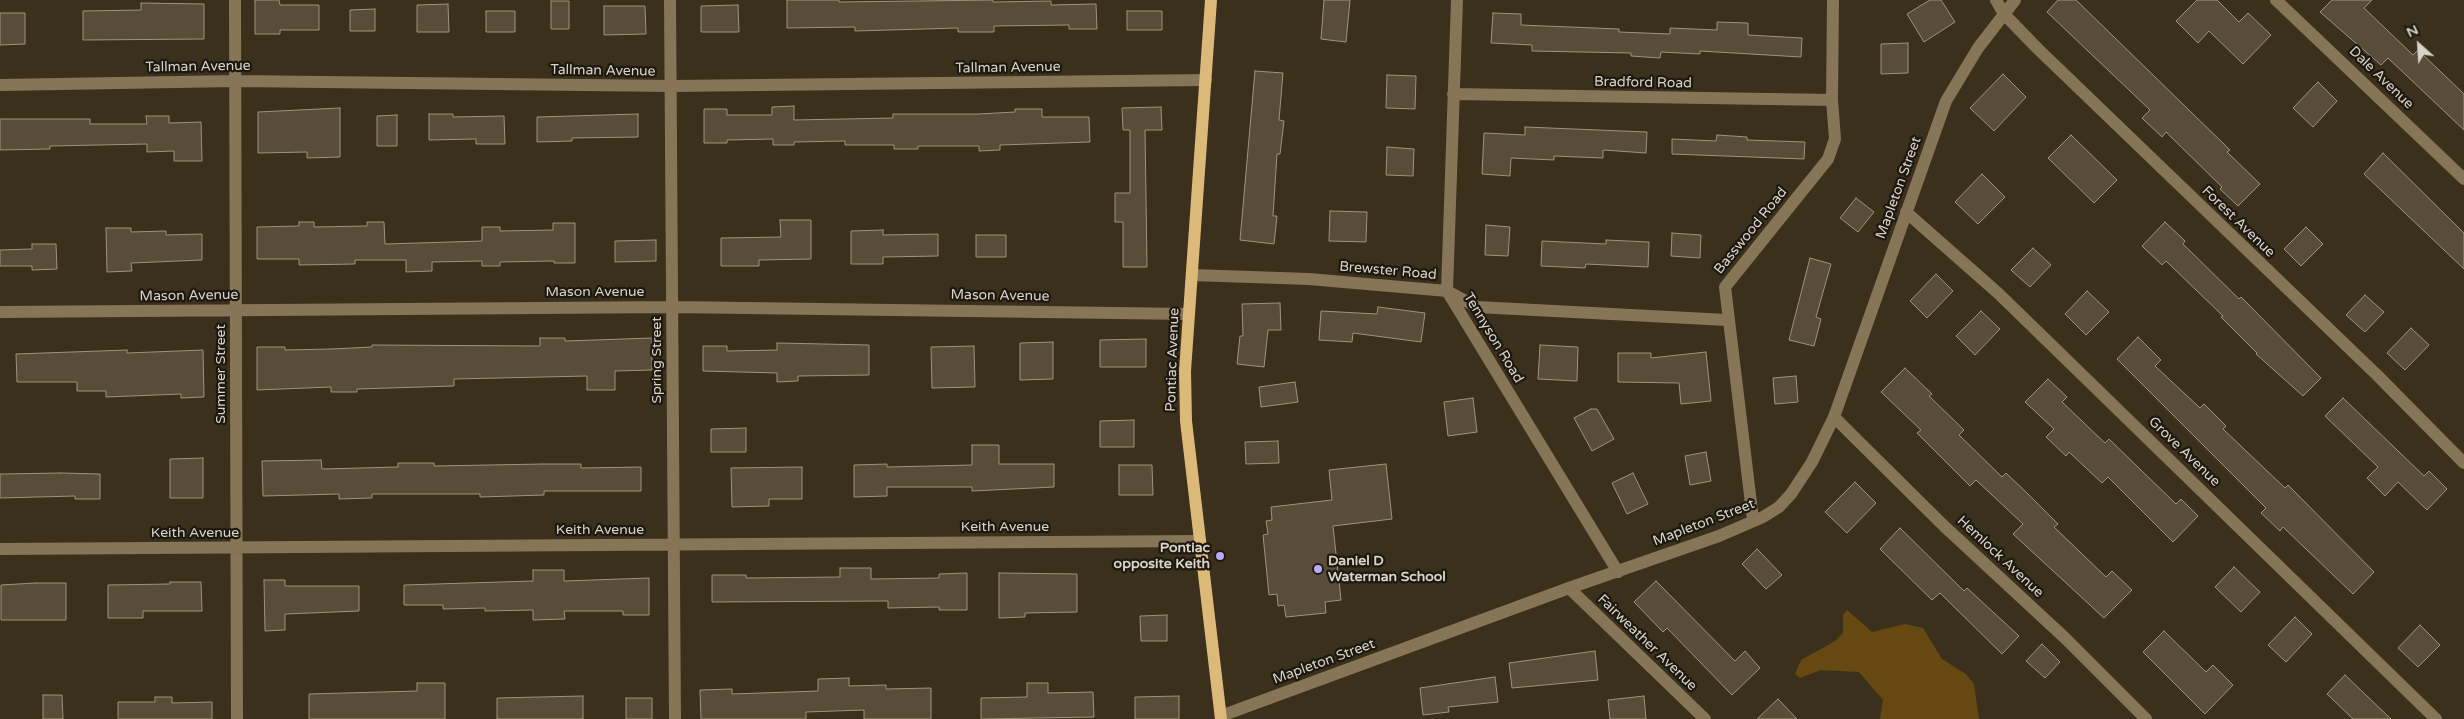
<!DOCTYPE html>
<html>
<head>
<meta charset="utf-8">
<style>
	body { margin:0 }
	#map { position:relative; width:2464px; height:719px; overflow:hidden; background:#3a301c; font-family:"Varela Round",sans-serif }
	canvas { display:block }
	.north { position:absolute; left:2394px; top:20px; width:50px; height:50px; -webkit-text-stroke:4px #1d1910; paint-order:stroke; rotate:334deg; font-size:14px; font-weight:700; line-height:20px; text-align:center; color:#dad3c8 }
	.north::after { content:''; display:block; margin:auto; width:18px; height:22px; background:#dad3c8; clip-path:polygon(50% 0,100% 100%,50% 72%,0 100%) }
</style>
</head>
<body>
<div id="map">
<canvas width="2464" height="719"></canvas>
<div class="north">N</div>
</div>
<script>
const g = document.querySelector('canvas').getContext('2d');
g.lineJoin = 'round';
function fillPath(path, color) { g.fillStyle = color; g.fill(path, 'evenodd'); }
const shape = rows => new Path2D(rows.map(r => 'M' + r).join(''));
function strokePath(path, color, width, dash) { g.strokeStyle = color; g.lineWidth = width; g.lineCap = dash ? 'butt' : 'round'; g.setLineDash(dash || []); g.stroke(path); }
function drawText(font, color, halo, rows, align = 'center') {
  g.font = font + ' "Varela Round",sans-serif'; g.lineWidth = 4.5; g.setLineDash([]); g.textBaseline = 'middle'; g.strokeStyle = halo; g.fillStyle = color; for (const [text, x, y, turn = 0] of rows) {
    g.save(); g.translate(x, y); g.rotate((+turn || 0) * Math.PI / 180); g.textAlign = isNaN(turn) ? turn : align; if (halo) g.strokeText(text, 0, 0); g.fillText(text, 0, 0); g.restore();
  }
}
const green = shape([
	[1847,610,1872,632,1905,624,1923,628,1942,659,1966,674,1974,684,1979,719,1880,719,1883,700,1859,672,1821,670,1800,678,1795,674,1801,660,1835,641,1843,633,1843,615]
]);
const building = shape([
	[255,0,279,0,280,5,319,5,319,30,280,30,280,34,255,34,255,0],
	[787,0,839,0,839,2,993,0,993,2,1051,1,1051,5,1096,4,1097,29,1069,29,1069,25,994,26,994,32,958,32,958,28,855,31,855,27,787,28,787,0],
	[1324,0,1350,0,1346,42,1321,39,1324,0],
	[1930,0,1941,0,1955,22,1924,42,1907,14,1930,0],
	[2058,0,2076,0,2230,150,2227,152,2260,184,2238,206,2220,189,2222,187,2166,132,2162,137,2142,118,2150,110,2047,12,2058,0],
	[2197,0,2217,0,2239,22,2248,13,2271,35,2243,64,2209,31,2198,43,2176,21,2197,0],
	[2332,0,2372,0,2364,8,2413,55,2418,50,2464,94,2464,130,2388,58,2381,65,2320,12,2332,0],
	[551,1,569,1,569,29,551,29,551,1],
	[141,3,204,4,204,39,83,40,83,11,141,10,141,3],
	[448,4,449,32,417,32,417,5,448,4],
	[738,5,739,32,701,32,701,6,738,5],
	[604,6,645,6,646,34,604,35,604,6],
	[375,9,375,31,350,31,350,10,375,9],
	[486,11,515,11,515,32,486,32,486,11],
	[1127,11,1162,11,1162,30,1127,30,1127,11],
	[0,13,25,13,25,44,0,45,0,13],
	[1493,13,1521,14,1521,25,1619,29,1619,32,1670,34,1670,28,1717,30,1717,22,1748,23,1748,35,1802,38,1801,57,1700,51,1700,54,1661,52,1660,58,1631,56,1631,53,1532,51,1532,45,1491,43,1493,13],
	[1908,43,1908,73,1881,74,1881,44,1908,43],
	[1255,71,1283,73,1279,120,1284,121,1280,154,1277,154,1273,216,1277,216,1274,244,1240,240,1255,71],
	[2003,74,2026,97,1994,131,1970,108,2003,74],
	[1387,75,1416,76,1415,109,1386,108,1387,75],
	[2318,82,2337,101,2313,127,2293,108,2318,82],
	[794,106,794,120,893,118,893,114,978,114,1015,112,1015,109,1042,109,1042,117,1089,117,1090,142,1000,145,1000,150,979,151,979,146,918,146,918,149,894,149,894,145,845,145,845,141,794,142,794,145,773,145,773,139,727,140,727,143,704,143,704,109,727,109,727,115,772,115,772,107,794,106],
	[1161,107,1162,130,1145,130,1147,267,1123,267,1123,222,1115,222,1115,193,1130,193,1130,130,1123,130,1122,108,1161,107],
	[340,108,340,157,307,158,307,152,258,153,258,112,340,108],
	[429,114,453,114,453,117,504,116,505,144,476,144,476,139,429,140,429,114],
	[638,114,638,137,572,138,572,141,537,142,537,117,638,114],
	[397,115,397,146,377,146,377,116,397,115],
	[146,116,169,116,169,123,201,122,202,161,174,161,174,151,147,152,147,144,50,146,50,149,0,150,0,119,90,119,90,124,147,124,146,116],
	[1525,127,1647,132,1646,153,1603,150,1603,158,1554,156,1554,160,1511,158,1510,176,1482,174,1484,133,1525,135,1525,127],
	[1717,135,1747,137,1747,140,1805,142,1804,159,1672,154,1672,139,1716,141,1717,135],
	[2071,135,2117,180,2094,203,2048,158,2071,135],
	[1387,147,1414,149,1413,176,1386,175,1387,147],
	[2383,153,2464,233,2464,269,2364,174,2383,153],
	[1982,174,2005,197,1978,224,1955,202,1982,174],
	[1856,198,1874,212,1858,232,1840,218,1856,198],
	[1330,211,1367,212,1366,242,1329,241,1330,211],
	[780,220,811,220,811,259,759,260,759,266,721,266,721,238,781,237,780,220],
	[299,222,314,222,314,227,367,226,367,222,384,222,385,244,482,241,482,227,500,227,500,231,553,230,553,223,575,223,575,263,554,263,554,261,500,262,500,266,482,266,482,261,432,262,432,271,406,272,406,260,355,260,355,264,299,265,299,259,257,259,257,227,299,226,299,222],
	[2165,222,2185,241,2183,244,2239,299,2241,297,2321,378,2303,396,2256,354,2257,353,2221,317,2223,316,2166,261,2162,265,2142,246,2165,222],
	[1486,225,1510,227,1508,256,1485,255,1486,225],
	[2306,227,2323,244,2301,266,2284,249,2306,227],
	[106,228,131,228,131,232,166,231,166,235,202,234,202,260,131,263,132,271,107,272,106,228],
	[883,230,883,235,938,234,938,256,883,257,883,264,851,264,851,231,883,230],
	[1672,233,1701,235,1700,258,1671,256,1672,233],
	[976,235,1006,235,1006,257,976,257,976,235],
	[656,240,656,261,615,262,615,241,656,240],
	[1606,240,1649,242,1648,267,1586,264,1585,268,1541,266,1542,241,1606,244,1606,240],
	[32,244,56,244,57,269,32,270,32,266,0,266,0,250,32,249,32,244],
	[2033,248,2051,265,2030,287,2011,270,2033,248],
	[1810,258,1831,264,1816,317,1821,319,1814,346,1789,340,1810,258],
	[1936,274,1953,291,1927,318,1910,301,1936,274],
	[2087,291,2109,312,2086,335,2065,314,2087,291],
	[2365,295,2384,312,2365,332,2346,315,2365,295],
	[1280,303,1281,330,1268,330,1264,367,1237,364,1240,336,1243,336,1242,304,1280,303],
	[1378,307,1425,313,1421,342,1353,333,1352,342,1319,340,1321,311,1377,314,1378,307],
	[1981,311,2000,329,1975,355,1956,336,1981,311],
	[2411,328,2429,345,2405,370,2387,353,2411,328],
	[2138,337,2161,360,2155,366,2200,408,2204,404,2226,426,2223,429,2285,488,2288,485,2374,572,2353,594,2283,527,2280,531,2261,513,2266,508,2117,359,2138,337],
	[540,338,565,338,565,341,652,338,652,370,615,371,615,390,587,390,587,376,454,379,454,386,357,389,357,392,331,392,331,387,257,390,257,347,285,347,285,350,331,349,372,347,372,345,540,346,540,338],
	[1146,339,1146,367,1100,367,1100,340,1146,339],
	[1053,342,1053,379,1020,380,1020,343,1053,342],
	[777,343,869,345,869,375,798,376,798,381,777,382,777,373,703,371,703,346,727,346,727,351,777,350,777,343],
	[1540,345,1578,347,1577,381,1538,379,1540,345],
	[974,346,975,387,932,388,931,347,974,346],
	[127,350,127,353,203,350,204,397,181,398,181,394,106,397,106,391,77,391,77,382,17,382,16,354,127,350],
	[1706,352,1711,401,1681,404,1679,383,1618,382,1618,353,1651,353,1651,358,1706,352],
	[1905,368,1932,394,1929,396,1964,430,1959,435,2002,477,2006,473,2028,494,2058,524,2054,527,2106,577,2112,571,2132,590,2104,618,2013,534,2023,524,1976,480,1970,486,1917,433,1921,430,1881,392,1905,368],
	[1796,376,1798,402,1775,404,1773,378,1796,376],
	[2048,379,2067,397,2062,402,2105,443,2109,439,2176,504,2181,499,2198,516,2173,542,2108,477,2102,483,2069,452,2066,456,2046,437,2054,429,2025,402,2048,379],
	[1295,382,1298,402,1261,407,1259,387,1295,382],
	[1473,398,1477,432,1448,436,1444,402,1473,398],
	[2343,398,2424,476,2429,471,2447,489,2427,510,2398,482,2385,496,2367,478,2378,467,2325,416,2343,398],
	[1591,409,1597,409,1614,439,1592,451,1574,418,1591,409],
	[1134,420,1134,447,1100,447,1100,421,1134,420],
	[746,428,746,452,711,452,711,429,746,428],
	[1278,441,1279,463,1246,464,1245,442,1278,441],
	[972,445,999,445,999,464,1054,464,1054,487,972,491,972,487,887,487,887,496,854,497,854,465,887,464,887,467,972,465,972,445],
	[1706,452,1711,481,1690,485,1685,456,1706,452],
	[203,458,203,498,170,498,170,459,203,458],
	[321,460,322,469,398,467,398,463,434,463,434,466,543,464,581,464,581,468,641,467,641,491,544,491,544,495,480,497,480,494,372,494,372,498,339,499,339,494,263,496,262,461,321,460],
	[1386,464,1392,519,1333,526,1341,600,1325,602,1326,613,1286,617,1284,605,1278,606,1277,594,1269,595,1263,535,1268,534,1266,521,1272,520,1271,507,1332,500,1329,470,1386,464],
	[1119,465,1152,465,1153,495,1119,495,1119,465],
	[802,467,802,499,769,499,769,506,732,507,731,468,802,467],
	[61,473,100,474,100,499,75,499,75,496,0,498,0,474,61,473],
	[1633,473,1648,504,1627,514,1612,483,1633,473],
	[1855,482,1876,503,1847,533,1825,512,1855,482],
	[1900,528,1964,591,1967,588,2019,636,2002,654,1940,593,1932,600,1880,549,1900,528],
	[1757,549,1782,575,1766,589,1742,564,1757,549],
	[2234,567,2260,592,2241,612,2215,587,2234,567],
	[840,568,871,568,871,579,939,578,939,574,967,573,967,610,939,610,939,607,888,608,888,601,712,602,712,575,746,575,746,578,840,577,840,568],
	[533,570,564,570,564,581,649,578,649,615,623,615,623,611,564,611,565,619,533,620,533,610,485,611,485,608,443,609,443,605,404,605,404,585,533,581,533,570],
	[999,573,1077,574,1077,612,1025,613,1025,617,999,618,999,573],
	[264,580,285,580,285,586,359,586,359,611,285,614,285,630,265,631,264,580],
	[1656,581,1735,661,1745,651,1760,668,1732,695,1667,628,1663,632,1634,602,1656,581],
	[170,582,201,582,202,611,143,611,143,618,108,618,108,585,170,584,170,582],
	[36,583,66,583,66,620,1,620,1,585,36,583],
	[1167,615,1167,641,1141,641,1140,616,1167,615],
	[2295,617,2312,634,2286,662,2268,645,2295,617],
	[2420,625,2440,645,2418,667,2398,648,2420,625],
	[2164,631,2206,672,2213,665,2233,685,2205,714,2143,652,2164,631],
	[2042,644,2060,662,2045,678,2026,661,2042,644],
	[1595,651,1598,680,1512,688,1509,663,1595,651],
	[2345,675,2391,719,2353,719,2327,694,2345,675],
	[1495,677,1498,702,1448,707,1449,712,1423,715,1420,688,1495,677],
	[849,678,849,686,886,685,886,689,931,688,931,719,864,719,864,710,806,712,806,719,701,719,700,690,732,689,732,694,818,691,818,679,849,678],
	[417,683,445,683,445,719,309,719,309,694,417,691,417,683],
	[1027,683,1048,683,1048,693,1093,692,1094,717,981,719,981,698,1027,697,1027,683],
	[43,695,62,695,63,719,43,719,43,695],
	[583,696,583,719,497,719,497,698,583,696],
	[1179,696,1179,719,1135,719,1135,697,1179,696],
	[1644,696,1646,719,1610,719,1608,700,1644,696],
	[155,697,172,697,172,703,212,702,212,719,118,719,118,702,155,702,155,697],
	[626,698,652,698,652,719,626,719,626,698],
	[1778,699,1797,719,1757,719,1778,699]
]);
const minor = shape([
	[235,0,237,719],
	[670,0,675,719],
	[1457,0,1447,291,1618,572],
	[1996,0,2004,14,2038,49,2377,375,2464,463],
	[2276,0,2464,179],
	[0,85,236,81,671,86,1206,80],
	[1453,94,1832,100],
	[1906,212,1999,294,2436,719],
	[1192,275,1309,279,1447,291,1477,307,1727,320],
	[0,312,672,307,1189,314],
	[1834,417,1944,526,2065,638,2146,719],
	[1753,520,1725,287,1828,159,1835,139,1832,100,1833,0],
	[0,549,1200,541],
	[1569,588,1705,719],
	[1221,716,1569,588,1719,536,1763,517,1779,507,1791,494,1812,462,1834,417,1946,101,1978,48,2015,0]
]);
const major = shape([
	[1211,0,1185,371,1186,421,1221,719]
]);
const markers = [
	[1220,556,5,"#b8abf7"],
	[1318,569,5,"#b8abf7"]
];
const streetNames = [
	["Tallman Avenue",198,67,-1],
	["Tallman Avenue",1008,68,-1],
	["Tallman Avenue",603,71,1],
	["Dale Avenue",2381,78,44],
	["Bradford Road",1643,83,1],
	["Mapleton Street",1899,188,-70],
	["Forest Avenue",2238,222,44],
	["Basswood Road",1751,231,-51],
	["Brewster Road",1388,271,5],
	["Mason Avenue",595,292],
	["Mason Avenue",189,296,-1],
	["Mason Avenue",1000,296,1],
	["Tennyson Road",1493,338,59],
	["Spring Street",657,360,-90],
	["Pontiac Avenue",1173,360,-88],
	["Summer Street",221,374,-90],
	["Grove Avenue",2184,452,44],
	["Mapleton Street",1704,523,-21],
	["Keith Avenue",1005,527],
	["Keith Avenue",600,530],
	["Keith Avenue",195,533],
	["Hemlock Avenue",2000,557,43],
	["Fairweather Avenue",1647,643,44],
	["Mapleton Street",1324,662,-20]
];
const poiNames = [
	["Pontiac",1210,548],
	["opposite Keith",1210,564],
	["Daniel D",1328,561,"left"],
	["Waterman School",1328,577,"left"]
];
fillPath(green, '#654911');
fillPath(building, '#594d39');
strokePath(building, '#a0937d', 1);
strokePath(minor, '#877557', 12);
strokePath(major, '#dcb879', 12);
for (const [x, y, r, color] of markers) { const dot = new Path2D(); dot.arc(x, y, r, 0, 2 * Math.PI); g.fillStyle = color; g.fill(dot); strokePath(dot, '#1d1910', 2); }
drawText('14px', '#dad3c8', '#1d1910', streetNames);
drawText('bold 14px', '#dad3c8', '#1d1910', poiNames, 'right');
</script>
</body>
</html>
